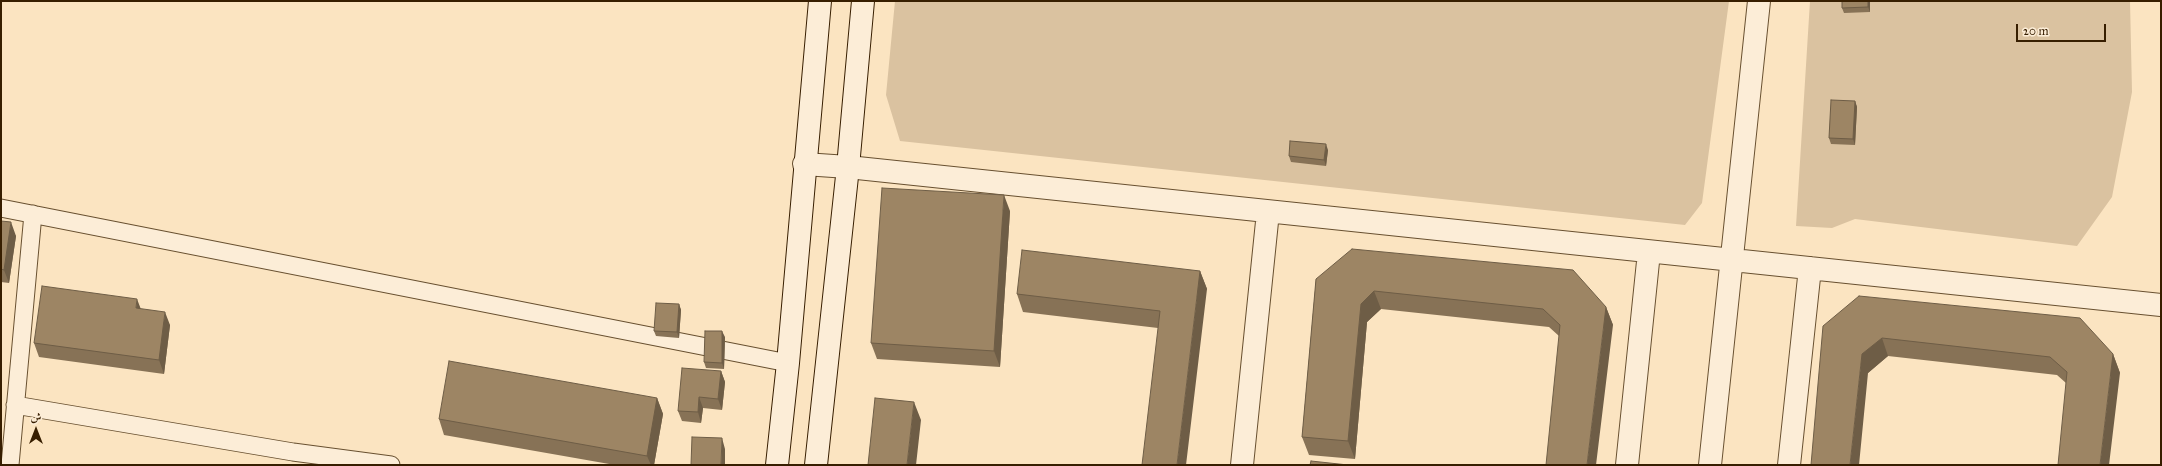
<!DOCTYPE html>
<html>
<head>
<meta charset="utf-8">
<style>
	body { margin:0 }
	#map { position:relative; width:2162px; height:466px; overflow:hidden; background:#fbe4c1; font-family:"IM FELL Great Primer",Amiri,serif }
	canvas { display:block }
	.frame { position:absolute; inset:0; border:2px solid #371e00; pointer-events:none }
	.north { position:absolute; left:16px; top:410px; width:40px; height:40px; -webkit-text-stroke:3px #fcedd7; paint-order:stroke; rotate:0deg; font-size:11px; font-weight:700; line-height:16px; text-align:center; color:#371e00 }
	.north::after { content:''; display:block; margin:auto; width:14px; height:18px; background:#371e00; clip-path:polygon(50% 0,100% 100%,50% 72%,0 100%) }
	.scale { position:absolute; left:2016px; top:24px; width:90px; height:18px; box-sizing:border-box; border:2px solid #371e00; border-top:0; padding-left:5px; font-size:12px; line-height:14px; white-space:nowrap; color:#371e00; -webkit-text-stroke:3px #fcedd7; paint-order:stroke }
</style>
</head>
<body>
<div id="map">
<canvas width="2162" height="466"></canvas>
<div class="frame"></div>
<div class="north">ش</div>
<div class="scale">20 m</div>
</div>
<script>
const g = document.querySelector('canvas').getContext('2d');
g.lineJoin = 'round';
function fillPath(path, color) { g.fillStyle = color; g.fill(path, 'evenodd'); }
const shape = rows => new Path2D(rows.map(r => 'M' + r).join(''));
function strokePath(path, color, width, dash) { g.strokeStyle = color; g.lineWidth = width; g.lineCap = dash ? 'butt' : 'round'; g.setLineDash(dash || []); g.stroke(path); }
const green = shape([
	[895,1,1729,1,1702,203,1685,225,900,141,886,95],
	[1810,1,2130,1,2132,92,2112,197,2077,246,1855,219,1832,228,1796,226]
]);
const lane = shape([
	[1,208,788,363],
	[15,405,293,452,391,465],
	[10,465,33,214]
]);
const street = shape([
	[804,164,848,167,2161,305],
	[1242,465,1268,212],
	[1627,465,1649,252],
	[1710,465,1759,1],
	[1789,465,1810,268]
]);
const secondary = shape([
	[777,465,788,363,820,1],
	[816,465,848,167,863,1]
]);
const wall = shape([
	[1870,1,1870,12,1844,13,1842,8],
	[1855,101,1857,107,1855,145,1831,144,1829,138],
	[1328,150,1326,166,1291,162,1289,156],
	[1010,211,1000,367,877,359,871,343],
	[1,221,16,236,9,283,1,282],
	[1200,271,1207,289,1158,328,1023,312,1017,294],
	[1316,279,1606,307,1613,325,1559,336,1549,327,1381,309,1367,322,1355,459,1309,455,1302,437],
	[679,304,681,310,679,338,656,336,654,331],
	[141,309,170,325,164,374,39,357,34,343],
	[1823,326,2113,354,2120,373,2066,383,2057,375,1888,356,1868,373],
	[725,337,724,369,706,368,704,362],
	[721,371,725,382,722,410,703,408,701,423,682,421,678,411],
	[657,398,663,414,654,465,615,465,444,435,439,419]
]);
const shadedWall = shape([
	[1868,1,1870,1,1870,12,1868,7],
	[1855,101,1857,107,1855,145,1853,139],
	[1326,144,1328,150,1326,166,1324,160],
	[1004,195,1010,211,1000,367,994,351],
	[11,222,16,236,9,283,4,270],
	[1200,271,1207,289,1186,465,1177,465],
	[1374,291,1381,309,1367,322,1355,459,1348,441,1361,304],
	[137,299,142,312,136,308],
	[679,304,681,310,679,338,677,332],
	[1606,307,1613,325,1596,465,1587,465],
	[165,312,170,325,164,374,159,360],
	[722,331,725,337,724,369,722,363],
	[1882,338,1888,356,1868,373,1859,465,1850,465,1862,354],
	[2113,354,2120,373,2109,465,2100,465],
	[721,371,725,382,722,410,718,399],
	[699,397,703,408,701,423,698,412],
	[657,398,663,414,654,465,651,465,647,456],
	[914,402,921,420,916,465,907,465],
	[722,438,725,449,725,465,721,465]
]);
const building = shape([
	[1842,1,1868,1,1868,7,1842,8,1842,1],
	[1831,100,1855,101,1853,139,1829,138,1831,100],
	[1290,141,1326,144,1324,160,1289,156,1290,141],
	[882,188,1004,195,994,351,871,343,882,188],
	[1,221,11,222,4,270,1,269,1,221],
	[1352,249,1573,270,1606,307,1587,465,1546,465,1560,325,1543,309,1374,291,1361,304,1348,441,1302,437,1316,279,1352,249],
	[1022,250,1200,271,1177,465,1142,465,1160,311,1017,294,1022,250],
	[42,286,137,299,136,308,165,312,159,360,34,343,42,286],
	[1859,296,2080,318,2113,354,2100,465,2058,465,2067,372,2050,357,1882,338,1862,354,1850,465,1811,465,1823,326,1859,296],
	[656,303,679,304,677,332,654,331,656,303],
	[705,331,722,331,722,363,704,362,705,331],
	[449,361,657,398,647,456,439,419,449,361],
	[682,368,721,371,718,399,699,397,698,412,678,411,682,368],
	[875,398,914,402,907,465,868,465,875,398],
	[692,437,722,438,721,465,691,465,692,437],
	[1311,461,1348,465,1310,465,1311,461]
]);
fillPath(green, '#dac2a0');
strokePath(lane, '#685030', 19);
strokePath(street, '#685030', 24);
strokePath(secondary, '#371e00', 24);
strokePath(lane, '#fcedd7', 17);
strokePath(street, '#fcedd7', 22);
strokePath(secondary, '#fcedd7', 22);
fillPath(wall, '#877256');
fillPath(shadedWall, '#6e5d46');
fillPath(building, '#9d8564');
strokePath(building, '#6e5d46', 1);
</script>
</body>
</html>
